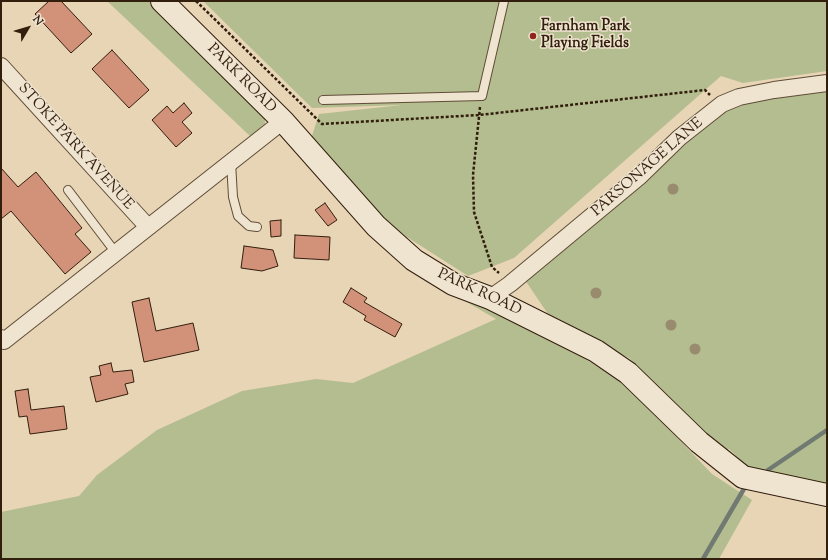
<!DOCTYPE html>
<html>
<head>
<meta charset="utf-8">
<style>
	body { margin:0 }
	#map { position:relative; width:828px; height:560px; overflow:hidden; background:#e7d5b6; font-family:"Sorts Mill Goudy",serif }
	canvas { display:block }
	.frame { position:absolute; inset:0; border:2px solid #321e0d; pointer-events:none }
	.north { position:absolute; left:8px; top:8px; width:40px; height:40px; -webkit-text-stroke:3px #efe4d0; paint-order:stroke; rotate:52deg; font-size:11px; font-weight:700; line-height:16px; text-align:center; color:#321e0d }
	.north::after { content:''; display:block; margin:auto; width:14px; height:18px; background:#321e0d; clip-path:polygon(50% 0,100% 100%,50% 72%,0 100%) }
</style>
</head>
<body>
<div id="map">
<canvas width="828" height="560"></canvas>
<div class="frame"></div>
<div class="north">N</div>
</div>
<script>
const g = document.querySelector('canvas').getContext('2d');
g.lineJoin = 'round';
function fillPath(path, color) { g.fillStyle = color; g.fill(path, 'evenodd'); }
const shape = rows => new Path2D(rows.map(r => 'M' + r).join(''));
function strokePath(path, color, width, dash) { g.strokeStyle = color; g.lineWidth = width; g.lineCap = dash ? 'butt' : 'round'; g.setLineDash(dash || []); g.stroke(path); }
function drawText(font, color, halo, rows, align = 'center') {
  g.font = font + ' "Sorts Mill Goudy",serif'; g.lineWidth = 3; g.setLineDash([]); g.textBaseline = 'middle'; g.strokeStyle = halo; g.fillStyle = color; for (const [text, x, y, turn = 0] of rows) {
    g.save(); g.translate(x, y); g.rotate((+turn || 0) * Math.PI / 180); g.textAlign = isNaN(turn) ? turn : align; if (halo) g.strokeText(text, 0, 0); g.fillText(text, 0, 0); g.restore();
  }
}
const green = shape([
	[107,1,151,1,265,114,265,126,250,136],
	[203,1,827,1,827,71,743,83,721,76,514,258,468,276,396,230,311,139,319,114,402,105,312,108],
	[827,89,827,488,780,479,748,467,729,449,724,451,710,441,629,358,550,317,525,280,639,186,707,125,735,105,765,98],
	[458,297,533,325,630,388,712,474,752,500,719,559,1,559,1,512,79,496,97,475,157,430,242,391,316,379,353,383,496,319]
]);
const stream = shape([
	[768,470,827,430],
	[703,559,745,487]
]);
const building = shape([
	[49,1,61,1,92,34,71,53,35,14,49,1],
	[112,50,149,90,129,108,92,69,112,50],
	[184,103,192,113,182,122,192,133,176,147,152,120,167,106,173,113,184,103],
	[1,168,18,187,36,172,82,228,75,234,91,252,65,274,11,211,1,219,1,168],
	[325,203,337,220,328,226,315,210,325,203],
	[281,220,281,236,271,237,270,221,281,220],
	[295,235,330,237,329,260,294,258,295,235],
	[244,246,273,250,278,266,262,271,241,268,244,246],
	[351,288,367,298,364,302,402,324,395,337,364,320,366,316,343,302,351,288],
	[149,298,156,331,193,323,199,350,144,362,132,302,149,298],
	[111,363,113,372,132,370,134,382,125,384,128,394,96,402,90,377,101,375,99,366,111,363],
	[28,389,31,410,64,406,67,429,30,434,27,416,19,417,15,391,28,389]
]);
const path = shape([
	[196,1,322,124,479,115,705,90,710,95],
	[480,107,473,175,474,212,492,267,499,273]
]);
const service = shape([
	[323,100,482,96,504,1],
	[231,162,233,197,238,216,249,226,257,227],
	[68,190,116,253]
]);
const minor = shape([
	[1,66,148,227],
	[490,298,510,284,640,176,679,138,722,104,739,97,774,90,827,83],
	[1,338,4,341,283,121]
]);
const secondary = shape([
	[162,1,283,121,376,226,414,260,453,284,490,298,596,351,628,373,699,442,743,477,827,495]
]);
const trees = [
	[673,189],
	[596,293],
	[671,325],
	[695,349]
];
const markers = [
	[533,36,4,"#8f2418"]
];
const poiNames = [
	["Farnham Park",541,27],
	["Playing Fields",541,44]
];
const streetNames = [
	["PARK ROAD",241,79,45],
	["STOKE PARK AVENUE",75,147,48],
	["PARSONAGE LANE",648,168,-41],
	["PARK ROAD",479,293,25]
];
fillPath(green, '#b4bd8f');
strokePath(stream, '#707a72', 4.5);
fillPath(building, '#d29179');
strokePath(building, '#321e0d', 1);
strokePath(service, '#5f4c37', 10);
strokePath(minor, '#5f4c37', 18);
strokePath(secondary, '#321e0d', 24);
strokePath(path, '#321e0d', 2.5, [3, 2]);
strokePath(service, '#efe4d0', 8);
strokePath(minor, '#efe4d0', 16);
strokePath(secondary, '#efe4d0', 22);
g.fillStyle = '#998b6e';
for (const [x, y] of trees) { g.beginPath(); g.arc(x, y, 5.5, 0, 2 * Math.PI); g.fill(); }
for (const [x, y, r, color] of markers) { const dot = new Path2D(); dot.arc(x, y, r, 0, 2 * Math.PI); g.fillStyle = color; g.fill(dot); strokePath(dot, '#efe4d0', 1.5); }
drawText('bold 15px', '#321e0d', '#efe4d0', poiNames, 'left');
drawText('15px', '#321e0d', '#efe4d0', streetNames);
</script>
</body>
</html>
